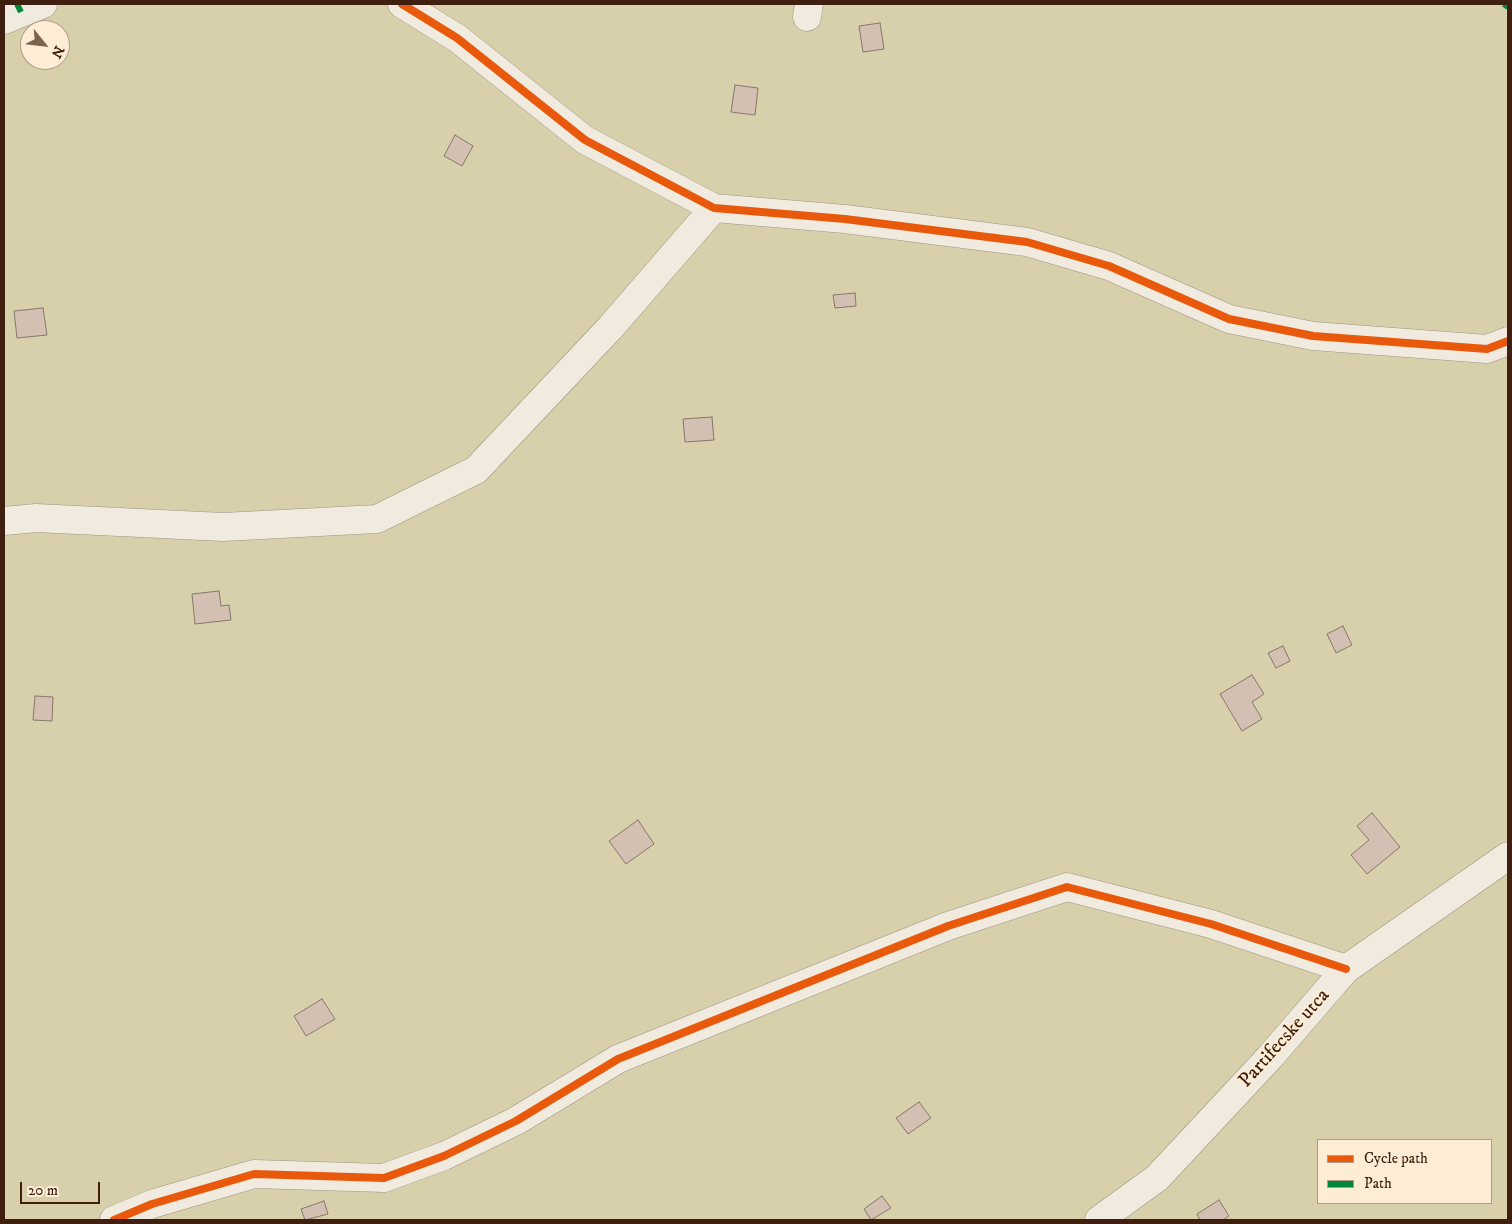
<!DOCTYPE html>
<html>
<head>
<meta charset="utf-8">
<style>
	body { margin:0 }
	#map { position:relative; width:1512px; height:1224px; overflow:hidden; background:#efe1cd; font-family:"IM FELL DW Pica",serif }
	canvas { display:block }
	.frame { position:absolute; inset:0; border:5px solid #3e1f10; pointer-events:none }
	.legend { position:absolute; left:1317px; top:1139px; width:175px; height:65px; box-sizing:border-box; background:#feedd5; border:1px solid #b19b86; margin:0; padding:6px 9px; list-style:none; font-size:15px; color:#3e1f10 }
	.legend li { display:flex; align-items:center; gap:10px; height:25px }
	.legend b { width:25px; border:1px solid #b19b86 }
	.north { position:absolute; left:20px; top:20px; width:50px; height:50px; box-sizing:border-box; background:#feedd5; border:1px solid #b19b86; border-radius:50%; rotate:119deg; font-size:14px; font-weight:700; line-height:20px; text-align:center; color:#3e1f10 }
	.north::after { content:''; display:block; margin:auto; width:18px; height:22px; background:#7c6352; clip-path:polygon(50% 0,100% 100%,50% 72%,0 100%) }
	.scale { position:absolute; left:20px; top:1182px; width:80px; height:22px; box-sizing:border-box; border:2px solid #3e1f10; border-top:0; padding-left:6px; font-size:15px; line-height:18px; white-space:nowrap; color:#3e1f10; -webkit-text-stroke:4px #feedd5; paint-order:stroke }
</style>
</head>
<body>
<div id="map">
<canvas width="1512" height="1224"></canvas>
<div class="frame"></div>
<ul class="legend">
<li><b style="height:6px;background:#e8590c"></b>Cycle path</li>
<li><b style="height:6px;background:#00873e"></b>Path</li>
</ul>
<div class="north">N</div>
<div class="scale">20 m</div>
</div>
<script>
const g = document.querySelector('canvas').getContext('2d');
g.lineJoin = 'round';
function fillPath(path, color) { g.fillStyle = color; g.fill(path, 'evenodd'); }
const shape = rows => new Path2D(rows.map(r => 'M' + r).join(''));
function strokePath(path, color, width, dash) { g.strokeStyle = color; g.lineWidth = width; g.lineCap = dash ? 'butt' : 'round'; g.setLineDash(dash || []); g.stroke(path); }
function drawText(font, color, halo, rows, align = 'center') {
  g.font = font + ' "IM FELL DW Pica",serif'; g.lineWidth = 4; g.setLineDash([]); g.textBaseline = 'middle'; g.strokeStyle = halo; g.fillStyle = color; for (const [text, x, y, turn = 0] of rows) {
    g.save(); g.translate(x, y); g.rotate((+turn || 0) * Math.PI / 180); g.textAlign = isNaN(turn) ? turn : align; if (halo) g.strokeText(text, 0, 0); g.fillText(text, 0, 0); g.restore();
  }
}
const green = shape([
	[4,4,1508,4,1508,1220,4,1220],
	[30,30,60,30,60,60,30,60],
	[1318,1140,1491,1140,1491,1203,1318,1203]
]);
const building = shape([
	[880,23,884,49,863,52,859,26,880,23],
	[735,85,758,88,755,115,731,112,735,85],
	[455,135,473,146,462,166,444,156,455,135],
	[855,293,856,306,835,308,833,295,855,293],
	[43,308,47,335,17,338,14,311,43,308],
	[712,417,714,440,685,442,683,419,712,417],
	[219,591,221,606,229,605,231,620,195,624,192,594,219,591],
	[1343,626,1352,645,1336,653,1327,634,1343,626],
	[1283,646,1290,661,1276,668,1268,653,1283,646],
	[1252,675,1264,694,1252,702,1262,719,1242,731,1220,694,1252,675],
	[35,696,53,697,52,721,33,720,35,696],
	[1372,813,1400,847,1367,874,1351,855,1369,840,1357,826,1372,813],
	[638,820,654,844,626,864,609,841,638,820],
	[322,999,335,1019,306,1036,294,1016,322,999],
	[919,1102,931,1118,908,1134,896,1118,919,1102],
	[882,1196,891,1208,871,1220,864,1209,882,1196],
	[1219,1200,1229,1216,1223,1220,1200,1220,1197,1214,1219,1200],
	[324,1201,328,1214,305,1220,301,1209,324,1201]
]);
const minor = shape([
	[402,4,457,38,585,140,714,208,845,219,1027,242,1109,266,1229,319,1313,336,1487,349,1508,341],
	[807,17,809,4],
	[4,20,43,4],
	[4,521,36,518,223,527,377,519,476,470,610,328,714,208],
	[114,1220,152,1204,254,1174,384,1178,444,1156,516,1121,618,1059,948,926,1067,887,1211,924,1346,969],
	[1099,1220,1157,1178,1269,1058,1346,969,1508,856]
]);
const quiet = shape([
	[17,4,21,12],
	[1504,4,1508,7]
]);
const cycleway = shape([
	[402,4,457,38,585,140,714,208,845,219,1027,242,1109,266,1229,319,1313,336,1487,349,1508,341],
	[114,1220,152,1204,254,1174,384,1178,444,1156,516,1121,618,1059,948,926,1067,887,1211,924,1346,969]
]);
const streetNames = [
	["Partifecske utca",1285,1039,-48]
];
fillPath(green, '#d8d0aa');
fillPath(building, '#d4bfb3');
strokePath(building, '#85796d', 1);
strokePath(minor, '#9f9386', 29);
strokePath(minor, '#f1eadf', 28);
strokePath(quiet, '#00873e', 6, [12, 6]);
strokePath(cycleway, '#e8590c', 8);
drawText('20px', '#3e1f10', '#feedd5', streetNames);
</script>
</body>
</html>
